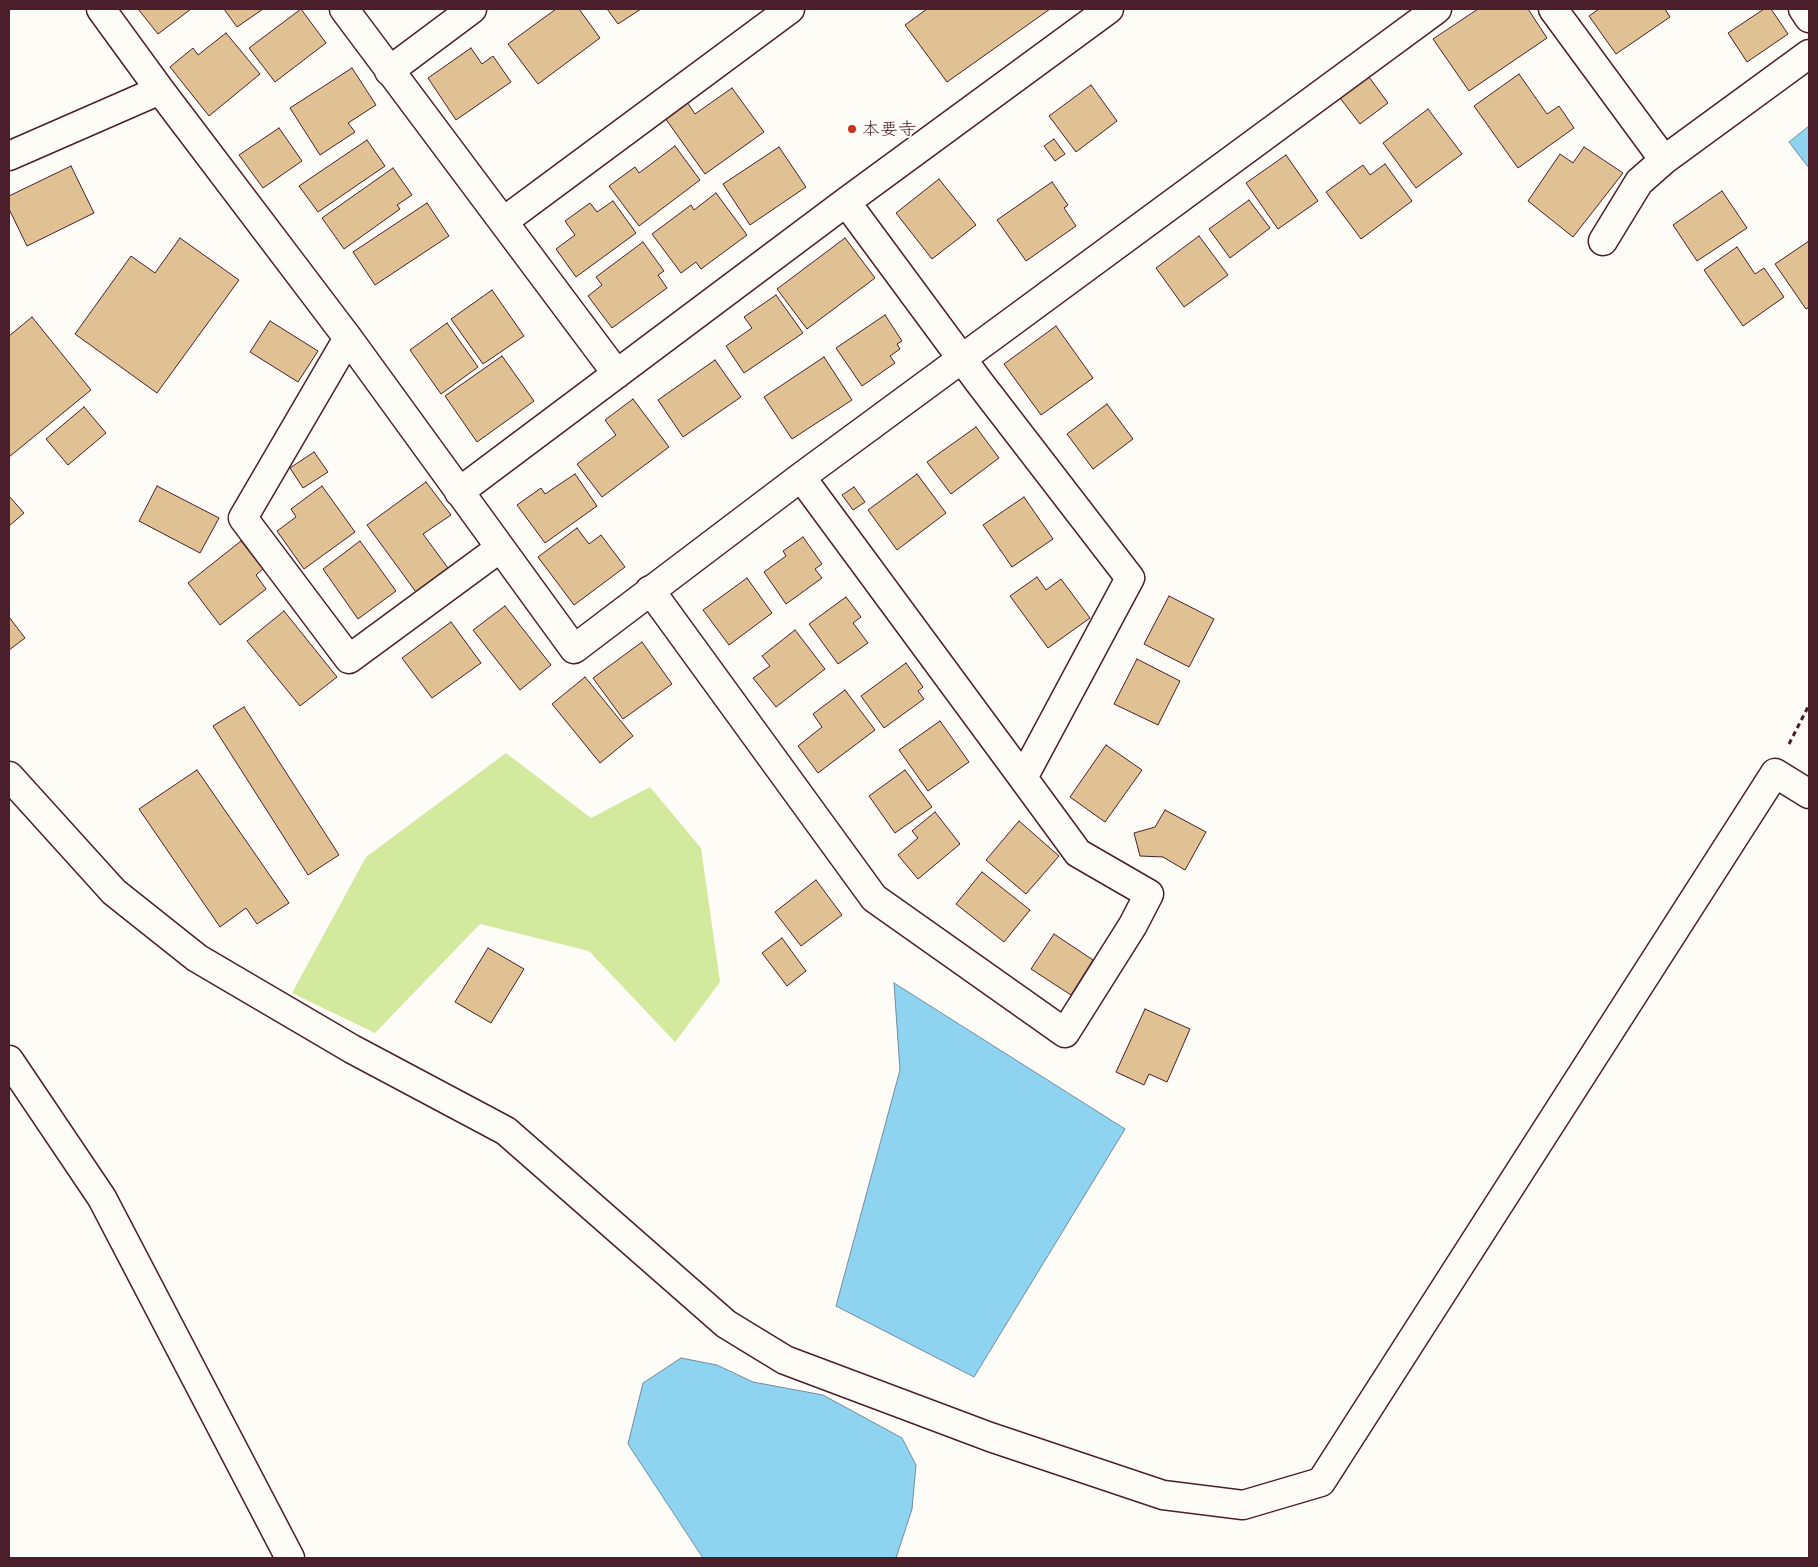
<!DOCTYPE html>
<html>
<head>
<meta charset="utf-8">
<style>
	body { margin:0 }
	#map { position:relative; width:1818px; height:1567px; overflow:hidden; background:#fdfcf7; font-family:Mali,sans-serif }
	canvas { display:block }
	.frame { position:absolute; inset:0; border:10px solid #4a1f2b; pointer-events:none }
</style>
</head>
<body>
<div id="map">
<canvas width="1818" height="1567"></canvas>
<div class="frame"></div>
</div>
<script>
const g = document.querySelector('canvas').getContext('2d');
g.lineJoin = 'round';
function fillPath(path, color) { g.fillStyle = color; g.fill(path, 'evenodd'); }
const shape = rows => new Path2D(rows.map(r => 'M' + r).join(''));
function strokePath(path, color, width, dash) { g.strokeStyle = color; g.lineWidth = width; g.lineCap = dash ? 'butt' : 'round'; g.setLineDash(dash || []); g.stroke(path); }
function drawText(font, color, halo, rows, align = 'center') {
  g.font = font + ' Mali,"Klee One",sans-serif'; g.lineWidth = 4; g.setLineDash([]); g.textBaseline = 'middle'; g.strokeStyle = halo; g.fillStyle = color; for (const [text, x, y, turn = 0] of rows) {
    g.save(); g.translate(x, y); g.rotate((+turn || 0) * Math.PI / 180); g.textAlign = isNaN(turn) ? turn : align; if (halo) g.strokeText(text, 0, 0); g.fillText(text, 0, 0); g.restore();
  }
}
const green = shape([
	[506,753,591,818,650,787,701,848,720,982,675,1042,589,951,480,924,375,1033,292,993,366,857]
]);
const water = shape([
	[1809,126,1809,168,1789,142,1809,126],
	[894,983,1125,1129,974,1377,836,1306,900,1070,894,983],
	[681,1358,717,1365,753,1382,823,1395,902,1438,916,1465,912,1509,896,1558,703,1558,628,1444,643,1383,681,1358]
]);
const building = shape([
	[138,9,191,9,158,34,138,9],
	[224,9,263,9,237,27,224,9],
	[301,9,326,43,275,82,249,48,301,9],
	[556,9,579,9,600,38,538,84,508,44,556,9],
	[607,9,641,9,618,24,607,9],
	[927,9,1050,9,947,82,905,25,927,9],
	[1478,9,1528,9,1547,38,1469,91,1433,39,1478,9],
	[1599,9,1665,9,1670,17,1616,54,1589,16,1599,9],
	[1764,9,1771,9,1788,34,1747,62,1728,33,1764,9],
	[226,33,260,74,209,116,170,67,193,48,198,55,226,33],
	[471,48,482,64,493,56,511,82,456,120,428,78,471,48],
	[352,68,376,105,348,123,355,132,320,155,290,108,352,68],
	[1519,74,1547,114,1559,106,1574,128,1518,168,1474,106,1519,74],
	[1369,77,1388,103,1360,124,1340,98,1369,77],
	[1091,85,1117,121,1076,152,1049,116,1091,85],
	[732,88,764,132,705,174,665,118,687,102,695,114,732,88],
	[1428,109,1462,154,1416,188,1383,143,1428,109],
	[279,128,302,161,263,188,239,155,279,128],
	[1054,139,1065,154,1055,161,1044,146,1054,139],
	[367,140,385,166,318,212,299,186,367,140],
	[675,146,700,180,639,226,609,186,635,167,639,173,675,146],
	[779,147,806,187,750,225,723,184,779,147],
	[1584,147,1623,173,1573,237,1528,201,1560,154,1573,163,1584,147],
	[1286,155,1318,201,1278,229,1246,183,1286,155],
	[1385,164,1412,201,1361,239,1326,192,1363,165,1370,175,1385,164],
	[71,166,94,213,27,246,9,209,9,196,71,166],
	[393,168,412,195,397,205,400,209,344,249,322,218,393,168],
	[939,179,976,225,932,259,896,213,939,179],
	[1052,182,1068,205,1064,208,1076,226,1026,261,997,220,1052,182],
	[1722,191,1747,228,1697,261,1673,225,1722,191],
	[716,193,747,235,701,269,696,262,681,273,652,234,691,205,694,210,716,193],
	[1249,200,1270,228,1230,258,1209,229,1249,200],
	[613,201,636,233,576,277,556,249,575,235,565,221,590,203,597,212,613,201],
	[427,203,449,236,375,285,353,252,427,203],
	[1199,236,1228,275,1184,307,1156,268,1199,236],
	[180,238,239,280,157,393,75,334,131,256,155,273,180,238],
	[845,238,875,278,807,329,777,289,845,238],
	[1809,241,1809,307,1806,309,1775,264,1809,241],
	[643,242,664,271,658,275,667,288,612,328,588,296,602,285,596,277,643,242],
	[1737,247,1755,274,1764,268,1784,297,1743,326,1704,270,1737,247],
	[492,290,524,336,483,364,451,319,492,290],
	[776,295,803,333,744,373,726,346,752,328,744,317,776,295],
	[885,315,902,341,897,344,900,349,890,356,895,363,862,386,836,348,885,315],
	[32,317,91,390,9,457,9,336,32,317],
	[270,321,318,351,298,382,250,352,270,321],
	[447,323,478,367,441,394,410,350,447,323],
	[1056,326,1093,378,1041,415,1004,364,1056,326],
	[502,356,534,401,477,442,445,396,502,356],
	[824,357,852,400,792,439,764,397,824,357],
	[715,360,741,397,683,437,658,400,715,360],
	[633,399,669,447,602,497,577,464,616,435,605,420,633,399],
	[1107,404,1133,439,1093,469,1067,434,1107,404],
	[84,407,106,433,68,465,46,439,84,407],
	[976,427,999,458,951,494,927,462,976,427],
	[314,452,328,472,303,488,290,468,314,452],
	[575,474,597,506,545,543,517,505,541,488,545,494,575,474],
	[917,474,946,513,897,550,868,510,917,474],
	[426,482,451,515,423,534,448,568,416,592,367,525,426,482],
	[157,486,219,518,200,553,139,521,157,486],
	[322,486,355,532,304,569,277,531,296,517,291,509,322,486],
	[854,487,865,502,853,510,842,495,854,487],
	[9,496,24,513,9,526,9,496],
	[1024,497,1053,539,1012,567,983,525,1024,497],
	[577,528,589,544,601,535,625,567,574,605,538,557,577,528],
	[803,537,822,564,815,569,822,578,786,604,764,572,786,556,783,551,803,537],
	[241,541,263,569,256,575,266,589,220,625,188,583,241,541],
	[360,541,396,591,358,619,323,569,360,541],
	[1037,577,1046,590,1061,579,1090,618,1048,648,1010,596,1037,577],
	[747,578,772,613,729,645,703,610,747,578],
	[1169,596,1214,619,1189,667,1144,644,1169,596],
	[846,597,861,617,853,623,868,643,838,664,809,624,846,597],
	[505,606,551,665,520,690,473,630,505,606],
	[284,611,337,677,300,706,247,641,284,611],
	[9,617,25,638,9,650,9,617],
	[451,622,481,663,432,698,402,658,451,622],
	[795,630,825,669,776,707,753,678,770,666,762,656,795,630],
	[642,642,672,684,623,719,593,678,642,642],
	[1137,659,1180,681,1158,725,1114,704,1137,659],
	[906,663,923,687,918,691,924,699,884,728,861,696,906,663],
	[585,677,633,736,600,763,552,704,585,677],
	[845,690,875,730,818,773,798,746,822,727,813,714,845,690],
	[244,707,339,855,308,875,213,726,244,707],
	[940,721,969,762,928,791,899,750,940,721],
	[1106,745,1142,770,1105,822,1070,797,1106,745],
	[197,770,289,903,257,924,246,908,220,927,139,809,197,770],
	[905,770,932,807,895,833,869,796,905,770],
	[1165,810,1206,832,1185,870,1163,857,1140,856,1134,833,1155,827,1165,810],
	[935,812,960,844,918,879,898,855,918,838,912,831,935,812],
	[1019,821,1059,856,1026,894,986,860,1019,821],
	[982,872,1030,910,1004,942,956,904,982,872],
	[816,880,842,915,801,946,775,912,816,880],
	[1054,934,1093,960,1071,995,1031,969,1054,934],
	[782,938,806,971,787,986,762,953,782,938],
	[488,948,524,969,491,1023,455,1002,488,948],
	[1145,1009,1190,1029,1167,1082,1149,1074,1144,1085,1116,1072,1145,1009]
]);
const path = shape([
	[1789,744,1809,705]
]);
const street = shape([
	[101,9,160,90,348,338,574,649,801,477,1437,9],
	[344,9,617,374],
	[1553,9,1664,160,1809,54],
	[1803,9,1809,18],
	[389,71,472,9],
	[9,156,160,90],
	[504,221,790,9],
	[1603,241,1639,182,1664,160],
	[348,338,243,518,349,659,500,548],
	[801,477,1023,778],
	[459,492,846,202,1109,9],
	[650,590,874,898,1065,1033,1133,925,1149,894,1078,853,1023,778,1130,578,979,382,846,202],
	[9,776,114,892,197,958,352,1049,506,1131,726,1324,785,1360,990,1437,1163,1495,1243,1505,1321,1482,1775,773,1809,794],
	[9,1060,102,1198,290,1558]
]);
const markers = [
	[852,129,5,"#c8321e"]
];
const poiNames = [
	["本要寺",862,129]
];
fillPath(green, '#d3e99d');
fillPath(water, '#8ed3ef');
strokePath(water, '#738ba1', 1);
fillPath(building, '#e0c193');
strokePath(building, '#4a1f2b', 1);
strokePath(street, '#4a1f2b', 31);
strokePath(path, '#4a1f2b', 3, [5, 4]);
strokePath(street, '#fdfcf7', 28);
for (const [x, y, r, color] of markers) { const dot = new Path2D(); dot.arc(x, y, r, 0, 2 * Math.PI); g.fillStyle = color; g.fill(dot); strokePath(dot, '#fdfcf7', 2); }
drawText('18px', '#4a1f2b', '#fdfcf7', poiNames, 'left');
</script>
</body>
</html>
